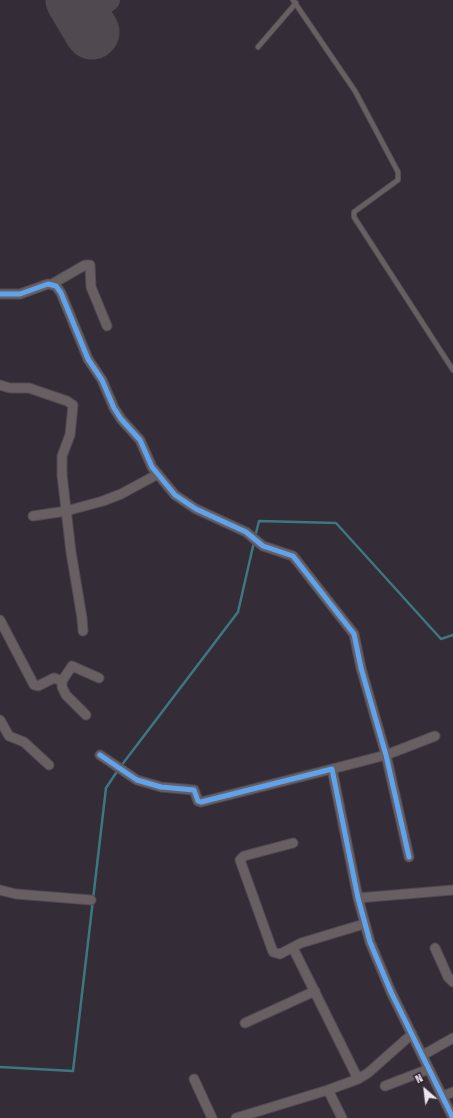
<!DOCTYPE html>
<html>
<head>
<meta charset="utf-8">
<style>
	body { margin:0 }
	#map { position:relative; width:453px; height:1118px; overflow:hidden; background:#342c36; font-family:"Fira Sans Condensed",sans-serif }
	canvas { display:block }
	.north { position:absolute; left:405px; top:1070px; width:40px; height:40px; -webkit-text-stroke:3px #2d1f2f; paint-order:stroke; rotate:332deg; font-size:11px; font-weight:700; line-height:16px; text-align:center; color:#ede4ee }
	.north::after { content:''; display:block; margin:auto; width:14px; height:18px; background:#ede4ee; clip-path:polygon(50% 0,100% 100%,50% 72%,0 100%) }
</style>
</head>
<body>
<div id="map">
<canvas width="453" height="1118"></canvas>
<div class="north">N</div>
</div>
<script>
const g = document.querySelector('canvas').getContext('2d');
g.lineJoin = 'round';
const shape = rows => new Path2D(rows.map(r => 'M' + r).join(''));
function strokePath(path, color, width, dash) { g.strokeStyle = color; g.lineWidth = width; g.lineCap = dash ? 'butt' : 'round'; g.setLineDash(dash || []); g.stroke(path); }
const stream = shape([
	[255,537,259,521,336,523,441,639,453,635],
	[121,766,238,612,254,542],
	[0,1067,73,1071,106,788,118,770]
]);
const taxiway = shape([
	[65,0,77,6,88,7,103,4,109,0]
]);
const runway = shape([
	[73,0,92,32]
]);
const lane = shape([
	[293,0,355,91,398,172,398,180,354,212,354,217,453,370],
	[258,47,296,3]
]);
const street = shape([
	[52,284,85,265,90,265,91,287,107,326],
	[0,294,20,294,48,284,56,286,61,293,88,359,102,380,114,408,121,419,140,440,152,467,175,495,196,509,246,532,263,546,293,556,354,634,361,668,386,755,409,857],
	[0,385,10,388,29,388,67,401,73,405,70,435,62,456,62,475,71,552,82,618,83,631],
	[33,516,66,511,103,501,121,494,158,474],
	[0,620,34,685,38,686,54,678,62,681],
	[86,715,66,695,62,687,62,681,72,666,99,678],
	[0,720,9,736,24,742,49,765],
	[100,755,137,780,161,787,194,790,198,801,201,802,332,769,358,898,370,942,391,992,453,1118],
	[332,769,386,755,435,736],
	[293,843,244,856,240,860,273,952,280,954,301,943,364,924],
	[0,890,16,894,91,900],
	[358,898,453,890],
	[293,948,358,1079,368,1073,412,1034],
	[435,948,448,977,453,982],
	[245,1023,315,991],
	[423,1055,453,1038],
	[194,1079,212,1118],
	[385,1086,429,1069],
	[328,1090,342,1118],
	[443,1096,453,1092],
	[236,1118,328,1090,358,1079]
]);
const cycleway = shape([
	[0,294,20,294,48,284,56,286,61,293,88,359,102,380,114,408,121,419,140,440,152,467,175,495,196,509,246,532,263,546,293,556,354,634,361,668,386,755,409,857],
	[100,755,137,780,161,787,194,790,198,801,201,802,332,769,358,898,370,942,391,992,453,1118]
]);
strokePath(stream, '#3b7880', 2.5);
strokePath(taxiway, '#504950', 22);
strokePath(runway, '#504950', 55);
strokePath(lane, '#514a53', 6);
strokePath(street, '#514a53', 11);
strokePath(lane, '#675f61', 4.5);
strokePath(street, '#675f61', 9);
strokePath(cycleway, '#60a3ed', 5);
</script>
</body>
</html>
